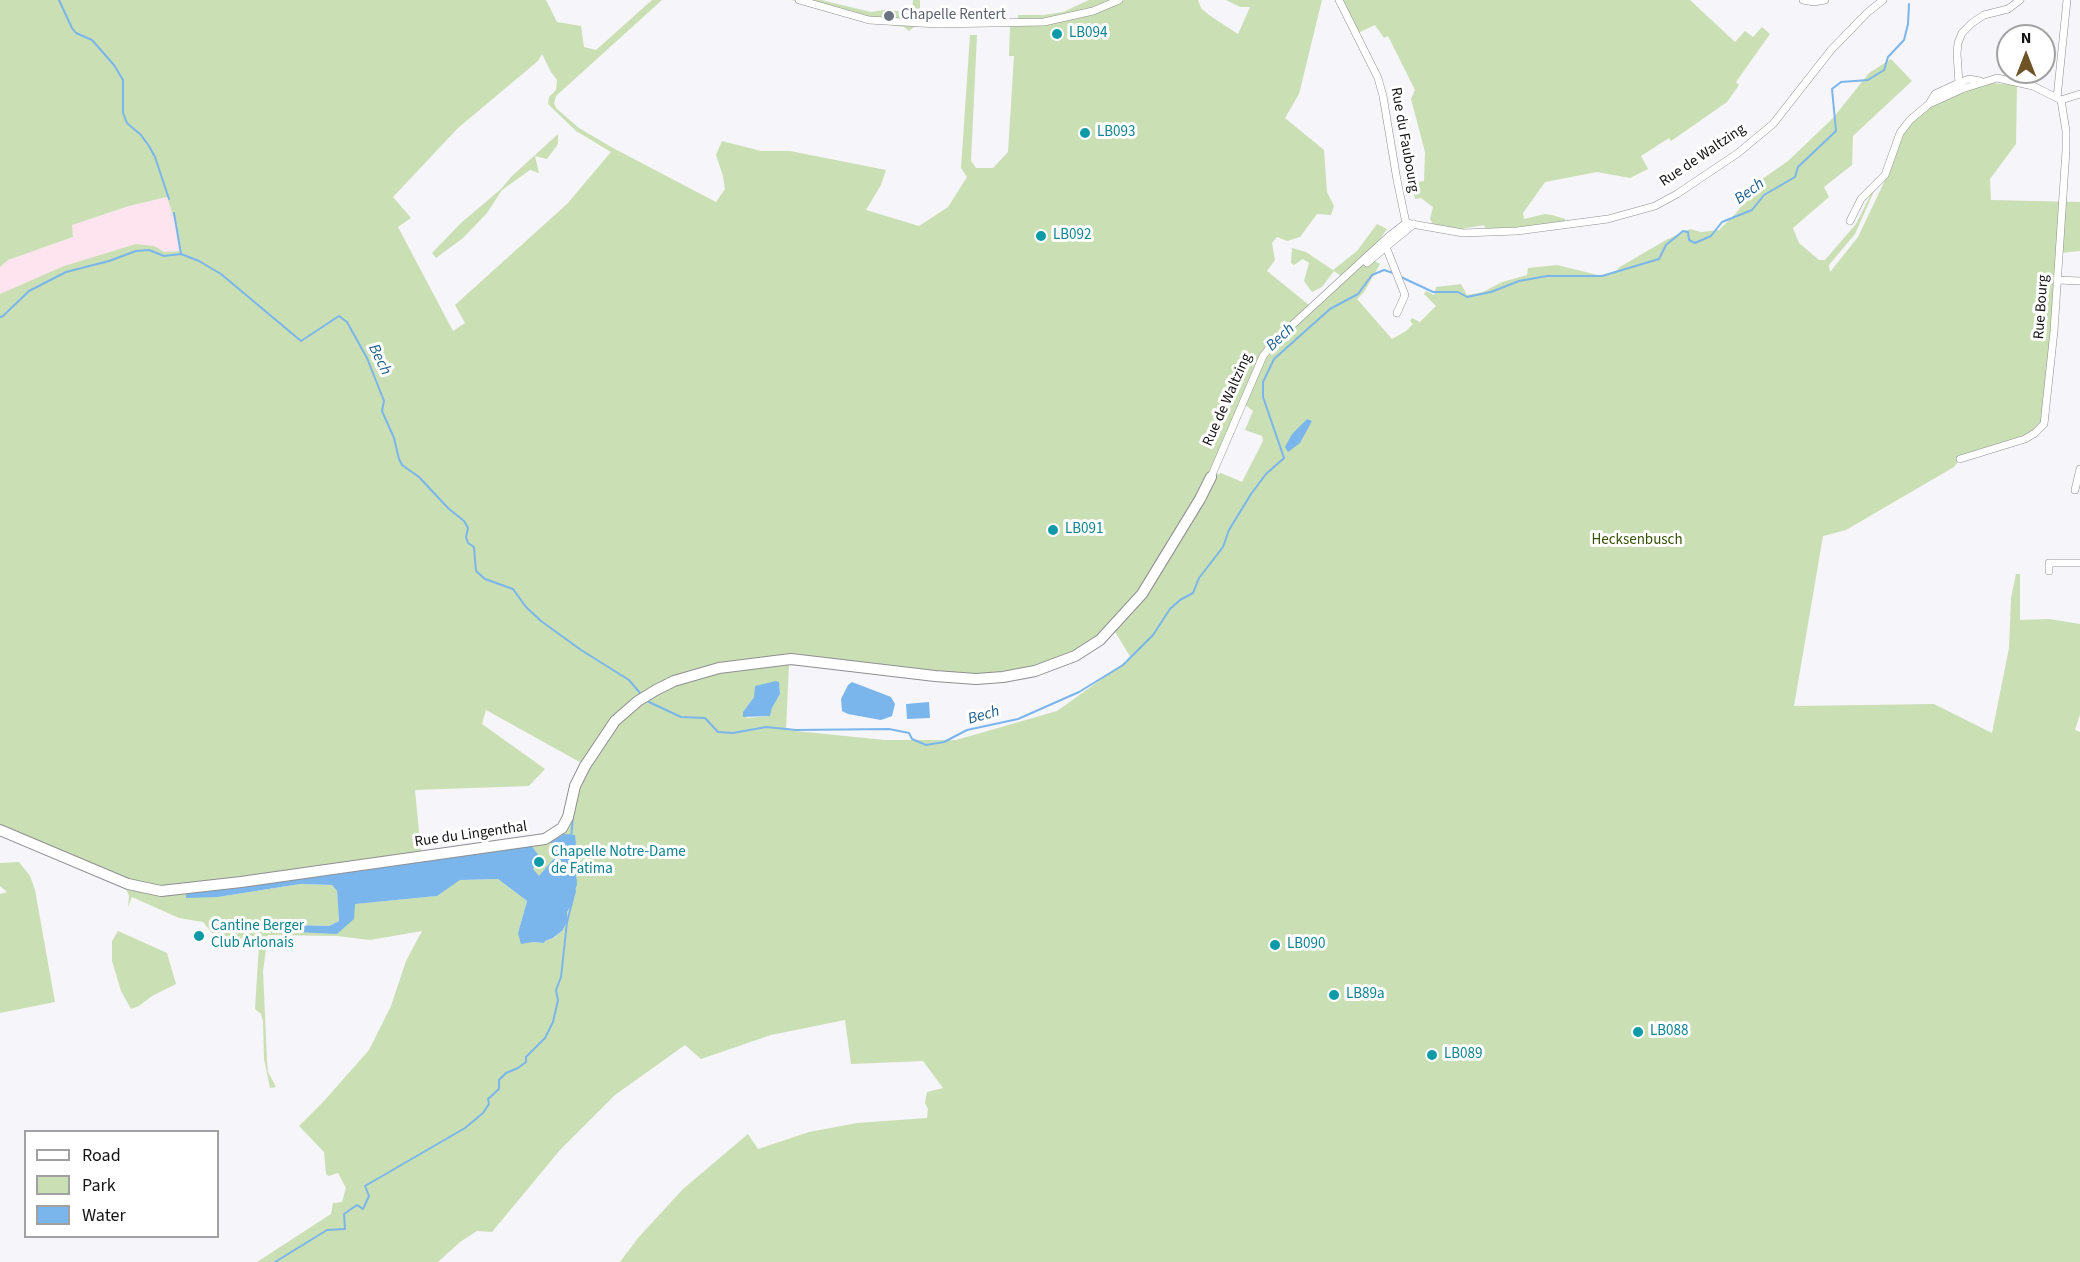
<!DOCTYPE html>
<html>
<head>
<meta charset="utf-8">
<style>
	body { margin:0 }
	#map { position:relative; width:2080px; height:1262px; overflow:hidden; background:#f5f5fa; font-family:"Source Sans 3",sans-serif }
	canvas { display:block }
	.legend { position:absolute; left:24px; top:1130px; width:195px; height:108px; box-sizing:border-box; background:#fff; border:2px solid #a1a1a1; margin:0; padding:8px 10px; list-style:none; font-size:18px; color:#131315 }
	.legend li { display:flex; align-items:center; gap:12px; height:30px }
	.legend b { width:30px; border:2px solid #a1a1a1 }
	.north { position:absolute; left:1996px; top:24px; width:60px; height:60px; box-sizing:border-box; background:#fff; border:2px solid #a1a1a1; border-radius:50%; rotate:0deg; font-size:16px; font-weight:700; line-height:24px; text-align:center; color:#131315 }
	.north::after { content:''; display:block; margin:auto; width:21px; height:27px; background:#6e5325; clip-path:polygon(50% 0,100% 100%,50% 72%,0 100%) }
</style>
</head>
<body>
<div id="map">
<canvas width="2080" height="1262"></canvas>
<ul class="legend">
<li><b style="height:8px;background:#fff"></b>Road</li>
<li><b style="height:16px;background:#cbdfb4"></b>Park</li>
<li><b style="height:16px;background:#7ab6eb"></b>Water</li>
</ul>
<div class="north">N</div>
</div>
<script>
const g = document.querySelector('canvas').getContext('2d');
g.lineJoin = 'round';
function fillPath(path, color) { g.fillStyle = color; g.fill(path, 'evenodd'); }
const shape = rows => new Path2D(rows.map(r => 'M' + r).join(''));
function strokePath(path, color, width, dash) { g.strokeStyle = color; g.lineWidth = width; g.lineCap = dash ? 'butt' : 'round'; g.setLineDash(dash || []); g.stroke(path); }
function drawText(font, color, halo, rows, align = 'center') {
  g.font = font + ' "Source Sans 3",sans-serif'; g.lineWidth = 6; g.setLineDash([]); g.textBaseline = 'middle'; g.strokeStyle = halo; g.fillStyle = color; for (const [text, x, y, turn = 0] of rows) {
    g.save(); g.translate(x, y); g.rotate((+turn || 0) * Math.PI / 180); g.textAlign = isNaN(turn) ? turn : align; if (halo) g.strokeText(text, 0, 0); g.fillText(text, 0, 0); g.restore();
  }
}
const industrial = shape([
	[167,197,175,222,180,252,165,252,154,246,0,294,0,267,8,260,73,237,71,225,129,206]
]);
const green = shape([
	[0,0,546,0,557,22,581,26,584,47,596,50,652,0,662,0,556,96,554,104,557,109,579,128,613,148,716,202,725,189,723,176,716,155,722,141,761,151,790,151,886,170,881,185,866,210,919,226,948,207,967,177,961,168,970,35,977,35,971,161,976,168,993,168,1008,152,1014,56,1009,56,1010,26,914,27,909,31,904,27,869,22,791,0,821,0,871,12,884,10,909,12,912,11,913,0,920,0,920,13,925,19,968,19,968,23,1018,23,1018,15,1044,15,1063,12,1089,0,1198,0,1201,8,1209,15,1238,34,1250,7,1240,7,1226,0,1322,0,1299,94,1285,118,1324,150,1327,192,1334,206,1331,215,1317,214,1300,237,1287,241,1277,237,1272,243,1275,260,1267,271,1309,305,1348,274,1341,276,1334,271,1322,287,1312,292,1304,281,1309,263,1303,259,1294,265,1291,263,1292,248,1306,252,1333,270,1357,251,1377,224,1387,229,1367,257,1380,264,1364,292,1357,299,1392,339,1406,331,1413,324,1410,321,1412,318,1420,322,1436,306,1424,294,1426,291,1434,295,1436,287,1461,284,1467,295,1483,292,1502,282,1527,275,1528,268,1557,265,1602,276,1618,270,1618,268,1666,240,1690,229,1701,232,1719,230,1738,211,1755,184,1788,161,1833,118,1869,73,1891,59,1912,81,1853,136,1852,165,1824,187,1829,197,1793,228,1799,243,1819,260,1825,260,1856,224,1874,188,1876,187,1855,234,1829,265,1830,272,1858,237,1887,176,1903,135,1912,122,1930,107,1963,92,1990,83,2017,85,2016,144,1990,179,1991,200,2080,202,2080,251,2060,253,2044,424,2035,433,1960,459,1954,467,1846,530,1823,536,1794,706,1934,704,1992,733,2009,648,2011,598,2016,574,2020,574,2020,620,2049,619,2080,624,2080,714,2075,730,2080,732,2080,1262,620,1262,638,1238,683,1189,748,1134,758,1149,809,1132,857,1123,927,1118,928,1109,925,1103,927,1092,943,1088,923,1061,851,1064,845,1020,771,1035,701,1059,685,1045,615,1095,560,1150,492,1232,477,1231,460,1242,438,1262,257,1262,331,1214,333,1203,342,1202,346,1188,338,1173,329,1176,326,1174,324,1152,299,1126,324,1101,369,1050,391,1006,406,961,422,931,370,940,337,936,268,935,263,971,267,1061,268,1072,276,1087,270,1088,264,1059,263,1021,261,1014,255,1009,259,944,212,933,203,922,179,918,132,897,128,907,129,896,126,889,0,835,0,294,64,266,136,244,154,246,165,252,180,251,175,222,167,197,129,206,72,225,73,237,8,260,0,267],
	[542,54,551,72,557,80,556,90,549,97,548,104,576,131,611,152,567,204,455,305,465,323,453,331,398,227,411,218,393,197,458,128,538,61],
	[1243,403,1253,411,1245,430,1262,436,1263,441,1242,482,1221,473,1212,476],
	[1114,630,1131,658,1057,711,956,740,885,740,786,730,789,665,976,680,970,684,1004,681,1064,666,1076,660],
	[779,682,780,694,772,708,770,716,747,718,743,712,754,697],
	[486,710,585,765,562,828,535,838,421,852,415,790,529,786,545,769,482,724],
	[574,835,576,844,572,851,576,883,572,904,567,912,567,922,562,931,554,938,545,941,544,943,533,942,518,933,527,901,498,879,459,880,437,896,354,904,337,934,295,925,329,926,339,921,337,891,332,885,300,884,218,897,242,886,533,870,539,877,571,836],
	[1339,0,1690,0,1735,42,1745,31,1753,37,1762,27,1770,34,1736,82,1739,85,1727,102,1671,141,1669,138,1641,156,1648,169,1630,178,1597,172,1545,182,1523,213,1524,219,1545,214,1552,215,1565,219,1565,223,1486,230,1484,225,1461,229,1434,226,1430,219,1433,207,1421,198,1415,199,1412,183,1424,181,1425,152,1411,99,1415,90,1388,36,1384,38,1375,25,1356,34],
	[558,134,558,144,547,159,535,156,539,173,530,170,502,190,487,213,463,238,436,258,432,253,461,223,501,189,511,177],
	[19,862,30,876,35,890,55,1002,0,1013,0,894,7,892,0,886,0,863],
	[118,931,167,953,176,984,152,996,139,1006,131,1009,121,991,112,961,112,941]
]);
const water = shape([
	[1307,419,1312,421,1300,443,1288,452,1285,447,1292,434],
	[776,681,779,682,780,694,772,708,770,716,743,717,743,712,754,697,755,686],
	[852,682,891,697,895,704,892,716,881,720,848,714,842,711,841,699,848,685],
	[929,702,930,718,907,719,906,704],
	[564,834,575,835,576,844,572,851,577,883,572,904,567,912,567,922,562,931,553,938,545,941,544,943,533,942,521,944,518,933,527,901,498,879,460,880,437,896,355,904,354,919,337,934,297,932,293,928,295,925,329,926,339,921,337,891,332,885,300,884,218,897,186,898,186,893,531,845,539,856,533,869,539,876,555,857,551,842]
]);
const stream = shape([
	[59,0,72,28,76,33,92,40,114,65,123,80,123,113,127,123,141,135,149,146,155,157,169,199],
	[174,213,181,254],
	[1401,277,1433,292,1458,292,1467,297,1491,292,1519,281,1547,276,1602,276,1659,259,1666,245,1683,231,1688,232,1689,240,1695,243,1711,236,1722,222,1752,210,1764,195,1795,177,1798,167,1836,131,1832,89,1841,82,1868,80,1884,70,1888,57,1904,40,1908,24,1909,4],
	[0,317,3,316,29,291,66,272,109,261,136,251,149,250,164,256,181,254,199,261,221,274,301,341,339,316,347,322,367,358,384,401,382,411,394,438,399,459,402,465,419,477,448,508,464,521,468,528,466,537,468,543,474,547,476,571,485,579,513,589,526,607,541,621,581,650,629,680,640,693],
	[649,702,681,717,705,718,718,732,733,733,766,727,796,730,889,729,909,733,912,739,926,745,944,742,967,730,1018,719,1079,692,1123,665,1153,635,1170,609,1180,600,1193,593,1199,578,1223,547,1229,530,1251,494,1266,474,1284,458,1263,397,1263,382,1274,359,1330,309,1358,294,1372,275,1384,270,1396,274],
	[571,838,573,816],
	[572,849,576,885],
	[275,1262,327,1230,345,1229,344,1214,357,1205,363,1209,369,1196,365,1186,465,1128,483,1113,489,1104,488,1099,499,1089,499,1080,506,1073,518,1068,526,1062,526,1057,545,1038,553,1022,558,1000,556,990,561,977,567,922,575,891]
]);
const street = shape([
	[799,0,869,20,937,24,1044,22,1093,11,1119,0],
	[1339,0,1378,78,1383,96,1397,180,1406,223],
	[1803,0,1814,2,1825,0],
	[1959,83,1957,54,1958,43,1962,33,1972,23,1984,15,2008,9,2020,0],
	[2057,98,2067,0],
	[1929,104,1935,94,1959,83,1969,79,1980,81],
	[1850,221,1861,199,1885,175,1900,133,1910,120,1929,104,1962,89,1997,78,2033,86,2061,100,2080,94],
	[1367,263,1386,247],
	[2058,280,2080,281],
	[1397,313,1405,295,1386,247,1414,224],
	[1960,459,2025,439,2035,433,2044,424,2054,331,2066,150,2066,131,2061,100],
	[1211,477,1263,356,1276,340,1388,237,1406,223,1463,233,1517,231,1608,219,1655,206,1677,194,1738,153,1773,124,1831,50,1867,13,1883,0],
	[2075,490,2080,469],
	[2049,571,2049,563,2080,563]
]);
const secondary = shape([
	[0,830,128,884,161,891,241,882,545,839,562,828,568,817,575,786,585,766,615,721,638,701,656,690,674,681,719,668,791,659,935,676,976,679,1003,677,1035,671,1075,656,1100,640,1142,594,1200,499,1211,477]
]);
const markers = [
	[889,16,6,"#6b7280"],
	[1057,34,6,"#0f9aa8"],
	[1085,133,6,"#0f9aa8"],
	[1041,236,6,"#0f9aa8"],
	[1053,530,6,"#0f9aa8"],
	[539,862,6,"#0f9aa8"],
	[199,936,6,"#0f9aa8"],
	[1275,945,6,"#0f9aa8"],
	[1334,995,6,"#0f9aa8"],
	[1638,1032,6,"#0f9aa8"],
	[1432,1055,6,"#0f9aa8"]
];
const worshipNames = [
	["Chapelle Rentert",901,16]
];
const cultureNames = [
	["LB094",1069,34],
	["LB093",1097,133],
	["LB092",1053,236],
	["LB091",1065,530],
	["Chapelle Notre-Dame",551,853],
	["de Fatima",551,870],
	["Cantine Berger",211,927],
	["Club Arlonais",211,944],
	["LB090",1287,945],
	["LB89a",1346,995],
	["LB088",1650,1032],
	["LB089",1444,1055]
];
const streetNames = [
	["Rue du Faubourg",1404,140,80],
	["Rue de Waltzing",1703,156,-34],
	["Rue Bourg",2042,307,-86],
	["Rue de Waltzing",1228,400,-66],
	["Rue du Lingenthal",471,835,-8]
];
const parkNames = [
	["Hecksenbusch",1637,541]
];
const waterNames = [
	["Bech",1750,192,-36],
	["Bech",1281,338,-43],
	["Bech",379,360,64],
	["Bech",984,716,-16]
];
fillPath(industrial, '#fde4ee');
fillPath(green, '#cbdfb4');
fillPath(water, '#7ab6eb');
strokePath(stream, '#7ab6eb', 2);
strokePath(street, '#8f8f93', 8);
strokePath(secondary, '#8f8f93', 12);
strokePath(street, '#fff', 7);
strokePath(secondary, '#fff', 10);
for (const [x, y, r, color] of markers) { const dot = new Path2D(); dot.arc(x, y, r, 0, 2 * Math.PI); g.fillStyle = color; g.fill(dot); strokePath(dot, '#fff', 2); }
drawText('15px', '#5b616d', '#fff', worshipNames, 'left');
drawText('15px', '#0d838f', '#fff', cultureNames, 'left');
drawText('15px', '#131315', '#fff', streetNames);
drawText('15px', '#365103', '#fff', parkNames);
drawText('italic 16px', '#1b5c8d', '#fff', waterNames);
</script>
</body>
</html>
